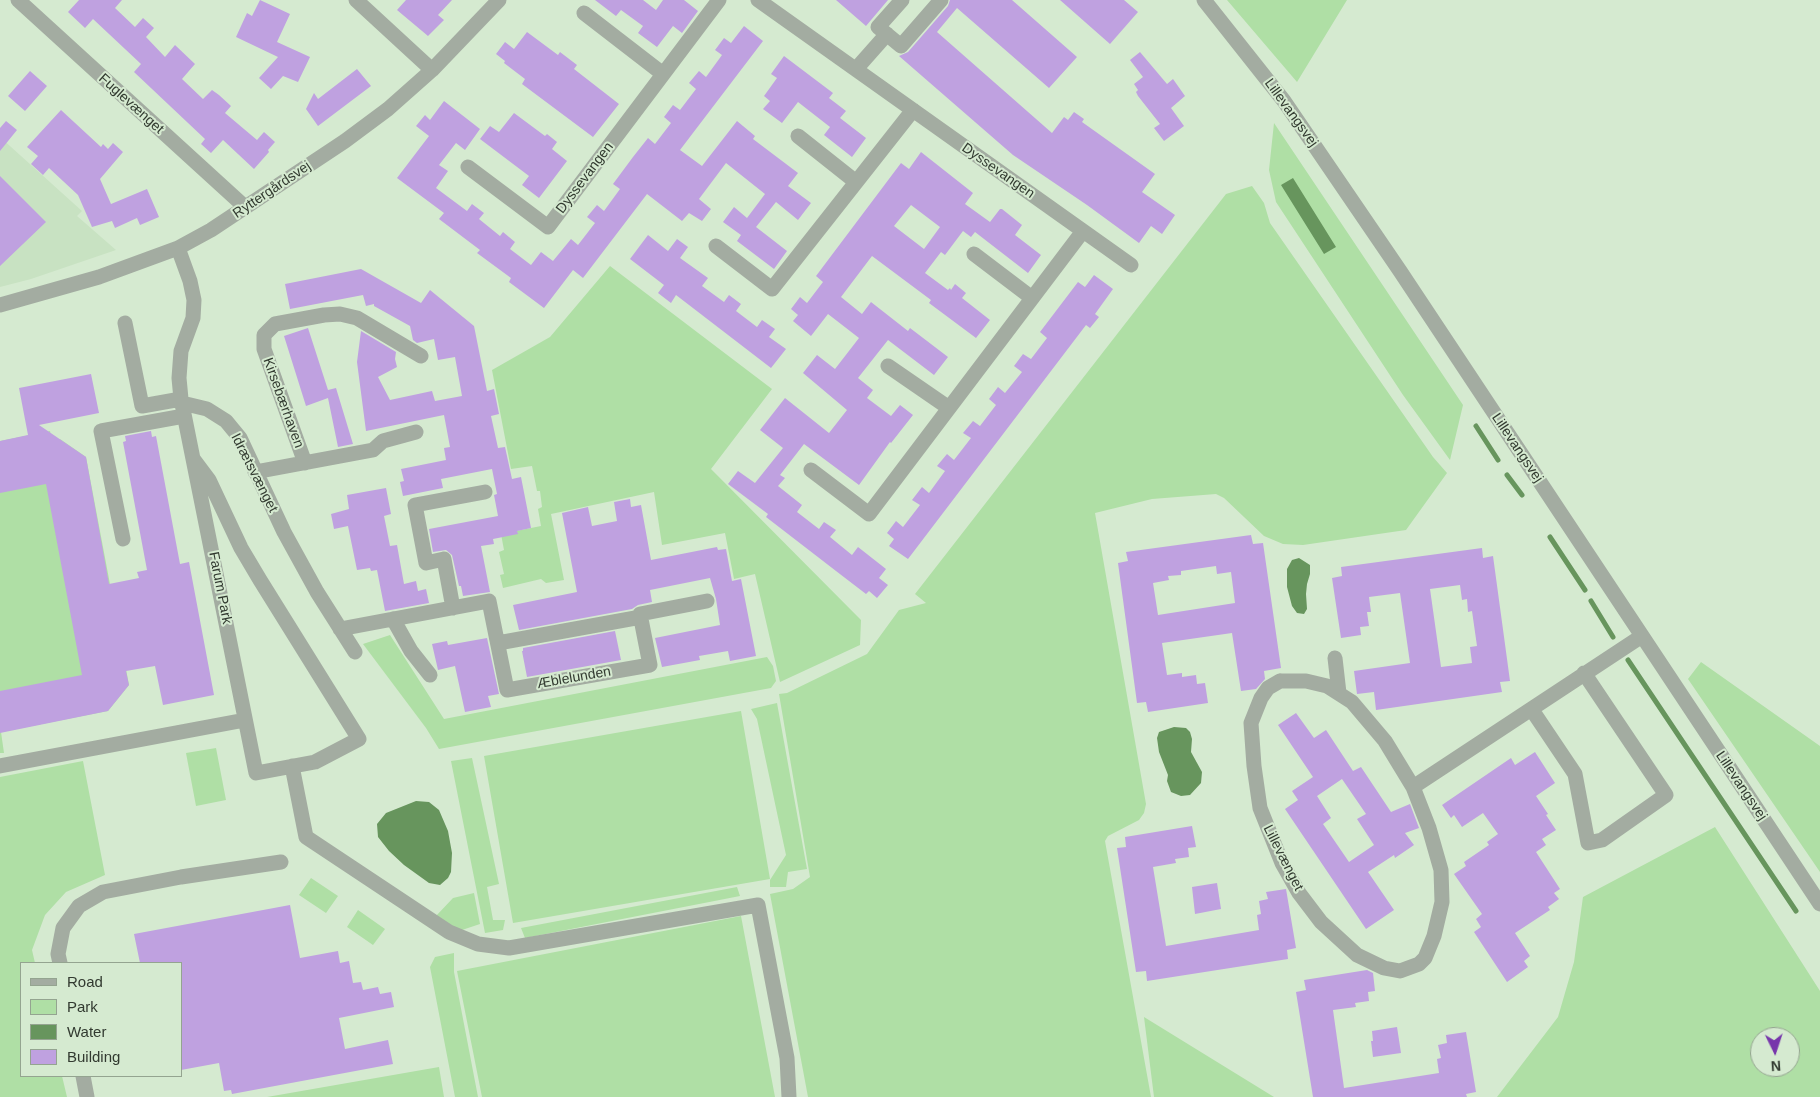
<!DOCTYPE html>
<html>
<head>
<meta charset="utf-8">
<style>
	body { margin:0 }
	#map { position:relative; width:1820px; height:1097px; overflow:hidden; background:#d5ead0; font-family:Helvetica,sans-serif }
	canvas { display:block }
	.legend { position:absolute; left:20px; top:962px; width:162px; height:115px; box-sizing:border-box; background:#d5ead0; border:1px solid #94a490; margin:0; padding:6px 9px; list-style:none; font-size:15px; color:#323a30 }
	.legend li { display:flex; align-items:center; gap:10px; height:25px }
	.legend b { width:25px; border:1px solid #94a490 }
	.north { position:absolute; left:1750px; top:1027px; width:50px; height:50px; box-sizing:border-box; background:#d5ead0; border:1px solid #94a490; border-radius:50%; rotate:176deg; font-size:14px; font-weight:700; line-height:20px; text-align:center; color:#323a30 }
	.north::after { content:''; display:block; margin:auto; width:18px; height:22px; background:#7736ab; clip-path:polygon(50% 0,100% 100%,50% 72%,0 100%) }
</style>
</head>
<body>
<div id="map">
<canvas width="1820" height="1097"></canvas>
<ul class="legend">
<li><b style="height:6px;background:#a3aca1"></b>Road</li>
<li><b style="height:14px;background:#afdfa5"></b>Park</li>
<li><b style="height:14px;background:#67955d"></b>Water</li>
<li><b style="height:14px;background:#bfa1e0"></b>Building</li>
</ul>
<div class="north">N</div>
</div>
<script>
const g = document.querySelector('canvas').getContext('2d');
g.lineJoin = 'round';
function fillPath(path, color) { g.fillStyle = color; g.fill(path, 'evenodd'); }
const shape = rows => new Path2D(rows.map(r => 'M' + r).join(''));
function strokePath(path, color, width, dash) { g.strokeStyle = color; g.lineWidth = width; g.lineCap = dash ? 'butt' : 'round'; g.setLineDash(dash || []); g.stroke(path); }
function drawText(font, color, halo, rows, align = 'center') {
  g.font = font + ' Helvetica,sans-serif'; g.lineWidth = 4; g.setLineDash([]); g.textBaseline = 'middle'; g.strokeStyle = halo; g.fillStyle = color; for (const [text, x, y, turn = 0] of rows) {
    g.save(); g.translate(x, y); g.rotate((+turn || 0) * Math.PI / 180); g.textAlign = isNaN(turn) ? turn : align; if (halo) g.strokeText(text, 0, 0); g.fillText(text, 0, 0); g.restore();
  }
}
const built = shape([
	[0,137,82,211,77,216,116,250,31,279,0,287]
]);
const green = shape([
	[1227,0,1347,0,1297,82],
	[1274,123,1463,405,1450,460,1403,395,1276,202,1269,170],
	[1252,186,1264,203,1270,223,1433,457,1447,473,1406,530,1303,545,1283,544,1264,536,1224,498,1216,494,1152,499,1095,513,1146,804,1144,813,1139,820,1108,836,1105,841,1151,1097,808,1097,770,894,793,889,810,877,779,694,787,693,867,654,899,610,926,603,915,594,1226,194],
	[610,266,772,389,711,469,861,620,860,645,780,682,755,574,734,579,725,533,662,545,654,492,551,514,564,580,546,583,541,579,503,588,500,575,504,574,499,552,504,550,501,534,541,526,538,509,542,507,540,491,537,491,532,466,511,469,492,370,550,337],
	[50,431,52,441,60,439,86,457,129,685,108,711,1,732,4,753,0,753,0,441],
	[390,635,444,719,767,657,773,666,776,681,771,688,439,749,426,728,363,644],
	[1701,662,1820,746,1820,872,1688,679],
	[777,703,807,869,788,872,786,887,770,887,770,880,786,855,757,719,751,709],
	[741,711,770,879,513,923,484,756],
	[216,748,226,800,196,806,186,753],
	[472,758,499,884,487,887,493,920,505,920,503,930,485,933,451,761],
	[83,761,105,875,66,892,45,915,32,950,35,963,21,963,21,1076,62,1076,67,1097,0,1097,0,777],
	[1715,827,1820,991,1820,1097,1497,1097,1558,1017,1574,962,1583,897],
	[1760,1037,1790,1037,1790,1067,1760,1067],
	[311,878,338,896,326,913,299,895],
	[737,887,740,896,525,938,521,928],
	[474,893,480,924,459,931,436,916,453,898],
	[358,910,385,929,373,945,347,927],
	[741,916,775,1097,482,1097,457,971],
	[454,953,454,972,478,1097,455,1097,430,967,435,957],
	[1144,1017,1274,1097,1154,1097],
	[439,1067,444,1097,267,1097]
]);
const water = shape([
	[1293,178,1336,247,1324,254,1281,185],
	[1299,558,1310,565,1310,574,1307,584,1306,594,1307,609,1304,614,1297,613,1292,606,1287,587,1287,569,1292,560],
	[1174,727,1186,728,1190,732,1192,739,1191,752,1202,772,1201,783,1190,795,1181,796,1171,792,1167,781,1168,775,1159,752,1157,738,1159,732],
	[416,801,429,802,439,810,448,831,452,853,451,872,448,878,440,885,429,883,404,865,389,851,378,837,377,824,386,813]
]);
const stream = shape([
	[1476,426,1498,460],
	[1507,475,1522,495],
	[1550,537,1585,590],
	[1591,601,1613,637],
	[1628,660,1796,911]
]);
const building = shape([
	[79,0,122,0,115,8,135,27,143,18,154,28,146,37,165,57,175,45,195,64,182,79,203,99,212,90,219,95,231,106,225,113,257,140,264,132,275,142,268,150,269,152,254,169,223,140,211,153,201,144,205,139,134,72,141,64,93,19,85,28,68,12],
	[260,0,290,14,277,42,310,57,298,82,283,76,271,89,259,78,278,57,236,37,247,13,252,16],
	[406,0,452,0,438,15,444,20,428,36,397,10],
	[595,0,643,0,656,10,663,0,684,0,698,11,682,33,673,26,657,47,638,33,643,26,621,10,616,16],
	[836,0,888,0,866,26],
	[950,0,1012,0,1077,57,1049,88,957,8,937,32,1052,133,1064,117,1068,120,1074,112,1084,119,1082,122,1155,174,1142,192,1175,215,1162,234,1151,226,1139,243,1087,205,1013,155,899,56,908,52,948,6],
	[1060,0,1124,0,1138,12,1110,44],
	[744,26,763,41,680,150,702,166,737,121,755,136,753,139,798,173,788,186,811,203,798,220,776,202,756,227,787,251,774,269,737,241,741,235,723,222,734,207,747,218,765,194,726,163,699,199,711,209,702,221,689,213,682,221,647,194,583,278,573,270,544,308,509,282,511,278,477,253,480,250,439,219,444,213,397,178,429,136,416,126,425,115,430,120,444,101,480,129,465,150,456,143,439,165,448,171,436,188,467,211,472,204,484,213,479,219,500,236,503,232,515,242,510,249,531,265,541,252,553,261,571,239,578,245,595,223,587,217,597,205,604,211,620,189,613,184,633,157,648,138,655,144,671,123,664,117,673,105,680,110,696,89,689,83,699,71,706,77,722,55,715,50,724,38,731,43],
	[527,32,558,55,560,52,577,65,574,69,619,104,593,137,522,84,525,79,504,63,505,61,496,54,505,42,514,49],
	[1140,52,1167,84,1173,79,1185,96,1171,108,1184,126,1164,141,1154,128,1160,124,1138,96,1136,92,1138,90,1134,84,1143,77,1130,60],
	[784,56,833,93,829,98,846,111,840,118,866,138,852,157,824,135,830,127,798,102,782,123,763,109,770,101,764,96,777,78,771,74],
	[357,69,371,86,318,126,306,109,314,93,318,99],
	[30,71,47,86,25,111,8,96],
	[61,110,101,147,103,144,108,149,113,143,123,152,100,179,111,204,147,189,159,217,140,225,137,218,115,228,112,221,92,227,78,195,49,168,43,175,31,164,38,156,27,147],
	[514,113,545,136,547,134,557,142,552,149,567,161,539,198,522,185,529,176,480,139,490,126,499,132],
	[6,121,17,130,0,151,0,128],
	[921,152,973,193,965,204,990,222,1000,209,1002,209,1022,225,1015,235,1041,255,1028,273,975,232,971,237,963,231,945,255,941,252,925,273,948,290,950,288,951,290,955,284,966,293,962,298,990,320,976,338,929,303,931,300,872,256,841,297,862,314,871,302,908,331,910,328,948,357,934,375,888,340,858,378,873,390,867,398,891,416,900,405,913,415,891,443,890,442,859,485,804,444,780,475,785,478,778,486,802,505,797,512,819,529,824,522,836,530,830,537,852,555,858,547,886,569,879,578,888,585,877,598,869,591,866,594,836,571,766,517,768,514,728,484,738,471,755,483,783,448,760,430,785,398,829,433,847,410,803,373,817,355,835,369,859,338,828,314,811,336,793,321,798,315,791,309,800,297,807,303,823,282,816,276,901,163,909,169],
	[911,205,940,227,924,249,894,226],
	[0,176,46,222,0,266],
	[648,235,668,251,677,239,688,247,680,258,708,278,702,286,724,302,729,295,741,304,736,311,757,327,762,320,775,329,769,337,786,349,771,368,676,295,671,303,658,293,664,285,630,259],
	[361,269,421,303,430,290,474,326,487,391,494,389,499,414,491,416,498,448,505,447,512,479,521,477,531,528,517,531,518,534,493,539,494,544,481,546,490,592,463,596,461,586,459,586,452,555,446,550,433,552,429,529,498,516,494,495,497,494,492,469,441,479,443,488,403,496,400,482,404,481,401,469,446,460,444,448,450,447,444,415,366,431,357,362,361,331,396,352,395,359,397,367,378,377,390,400,432,391,435,401,462,396,455,357,438,360,434,339,417,343,413,340,410,326,374,306,374,304,366,306,363,295,290,309,285,284],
	[1094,275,1113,289,1095,314,1099,317,1090,328,1086,325,908,559,889,546,894,539,887,533,896,521,903,527,920,505,912,500,922,487,929,493,945,471,937,466,947,454,954,460,971,438,963,433,973,421,980,426,996,405,989,399,998,387,1005,393,1022,372,1014,366,1023,354,1031,359,1047,338,1040,332,1078,282,1085,287],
	[308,328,328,390,336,388,353,444,338,447,328,398,306,406,284,336],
	[91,374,99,413,39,425,86,457,109,584,139,578,137,572,147,570,123,442,126,441,125,436,151,431,152,437,156,436,180,564,189,562,214,695,163,705,155,666,126,671,129,685,108,711,0,733,0,691,82,675,46,484,0,493,0,441,28,435,19,388],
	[386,488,391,514,384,516,390,546,397,545,404,584,416,581,418,591,426,589,429,603,385,611,377,570,371,571,370,568,357,570,348,526,334,529,331,514,349,509,347,495],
	[630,499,631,507,641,505,651,560,717,547,718,550,726,549,732,581,741,579,756,656,730,661,728,651,699,656,700,660,662,667,655,638,720,625,716,599,710,578,650,590,652,602,638,605,632,609,519,630,513,605,577,592,562,513,588,507,592,526,617,521,614,502],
	[1251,535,1253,544,1263,543,1281,668,1264,671,1265,679,1256,689,1241,691,1232,633,1162,643,1167,675,1182,673,1182,677,1196,675,1197,684,1205,683,1208,703,1148,712,1146,702,1137,703,1118,563,1128,561,1126,552],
	[1216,566,1217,574,1231,572,1235,603,1158,615,1153,583,1169,580,1168,576,1181,575,1181,571],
	[1482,548,1483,558,1493,556,1510,681,1500,682,1502,692,1376,710,1374,692,1357,694,1354,671,1410,663,1400,593,1369,597,1371,612,1367,612,1369,626,1360,627,1361,635,1341,638,1332,578,1342,576,1341,567],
	[1460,585,1462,600,1467,599,1468,612,1472,611,1477,646,1470,647,1472,663,1441,667,1430,589],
	[615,631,621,660,527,677,522,651,523,651,523,648],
	[487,638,499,694,488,696,491,707,465,712,455,666,438,670,432,644,447,641,448,645],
	[1296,713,1314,738,1326,730,1353,771,1361,767,1391,812,1410,804,1419,828,1405,833,1414,845,1395,858,1394,855,1368,872,1394,910,1366,929,1285,809,1298,800,1292,791,1313,777,1278,725],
	[1342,779,1366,814,1357,819,1374,845,1349,862,1323,824,1331,818,1317,796],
	[1535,752,1555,783,1536,796,1548,814,1546,815,1556,830,1542,839,1546,845,1536,852,1560,889,1554,893,1559,899,1548,907,1550,910,1515,933,1530,956,1524,961,1528,967,1507,982,1474,932,1481,927,1476,919,1482,914,1454,874,1466,866,1464,862,1489,845,1487,842,1498,834,1483,813,1462,827,1454,815,1451,818,1442,805,1511,758,1515,765],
	[1192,826,1196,847,1188,848,1189,857,1175,859,1176,863,1153,867,1166,946,1259,930,1257,915,1261,914,1259,901,1268,899,1266,892,1286,889,1296,948,1287,950,1288,959,1147,981,1146,971,1136,972,1117,848,1126,847,1125,837],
	[1217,883,1221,909,1195,914,1192,887],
	[290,905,300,958,338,951,340,963,349,961,353,983,361,982,363,990,378,987,380,994,391,992,394,1007,339,1018,345,1049,388,1040,393,1064,232,1094,231,1090,224,1091,219,1063,181,1070,181,963,140,963,134,934],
	[1367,970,1373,973,1375,991,1368,992,1369,1001,1355,1003,1356,1007,1333,1010,1344,1088,1439,1073,1437,1059,1441,1058,1438,1045,1447,1043,1446,1035,1466,1032,1476,1092,1466,1094,1467,1097,1313,1097,1296,992,1306,990,1304,980],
	[1397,1027,1401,1053,1373,1057,1371,1041,1373,1041,1372,1031]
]);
const minor = shape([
	[18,0,245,207],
	[356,0,432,70],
	[758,0,1131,265],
	[902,0,878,27,901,46,941,0],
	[1204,0,1284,101,1400,271,1820,904],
	[584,13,663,74],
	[856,69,887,34],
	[798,136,856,182],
	[468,167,548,227,719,0],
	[716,246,772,289,913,110],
	[178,248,190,281,194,300,193,318,181,351,179,378,181,399,256,773,315,762,359,739,260,580,241,548,209,480,194,460],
	[974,254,1032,298],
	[0,305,99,277,178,248,211,230,345,141,388,109,432,70,499,0],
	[125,323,142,406,181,399],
	[888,366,949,408],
	[182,403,207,409,226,421,240,438,284,532,317,592,355,652],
	[305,463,264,349,264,335,275,324,324,315,340,314,357,318,421,356],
	[811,470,869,514,1083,231],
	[255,472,373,450,383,441,416,432],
	[123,539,101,431,184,416],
	[453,608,444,559,426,563,415,505,485,492],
	[393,619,411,651,430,675],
	[340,629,489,601,507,690,650,665,640,614,707,601],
	[498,643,641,617],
	[1335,658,1339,693],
	[1280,681,1306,681,1327,686,1352,702,1385,741,1413,787,1429,828,1441,870,1442,902,1434,936,1425,958,1419,964,1400,971,1384,968,1357,955,1321,922,1299,893,1282,863,1260,808,1254,766,1251,723,1261,698,1268,688,1280,681],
	[1532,710,1575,774,1588,843,1602,840,1666,795,1584,673],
	[0,766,245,720],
	[292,766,306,837,449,932,478,944,509,948,758,905,787,1058,789,1097],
	[1413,787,1642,636],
	[60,963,58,954,63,928,79,906,103,892,181,877,281,862],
	[83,1076,87,1097]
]);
const streetNames = [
	["Fuglevænget",131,104,42],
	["Lillevangsvej",1291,113,54],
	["Dyssevangen",998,171,35],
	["Dyssevangen",585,178,-53],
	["Ryttergårdsvej",272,190,-34],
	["Kirsebærhaven",283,403,70],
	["Lillevangsvej",1517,448,56],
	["Idrætsvænget",254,473,63],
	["Farum Park",220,588,79],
	["Æblelunden",574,678,-10],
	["Lillevangsvej",1741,786,56],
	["Lillevænget",1283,858,63]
];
fillPath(built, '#c8e2c2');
fillPath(green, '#afdfa5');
fillPath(water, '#67955d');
strokePath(stream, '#67955d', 5);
fillPath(building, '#bfa1e0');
strokePath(minor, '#a3aca1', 15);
drawText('14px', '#323a30', '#d5ead0', streetNames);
</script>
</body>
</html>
